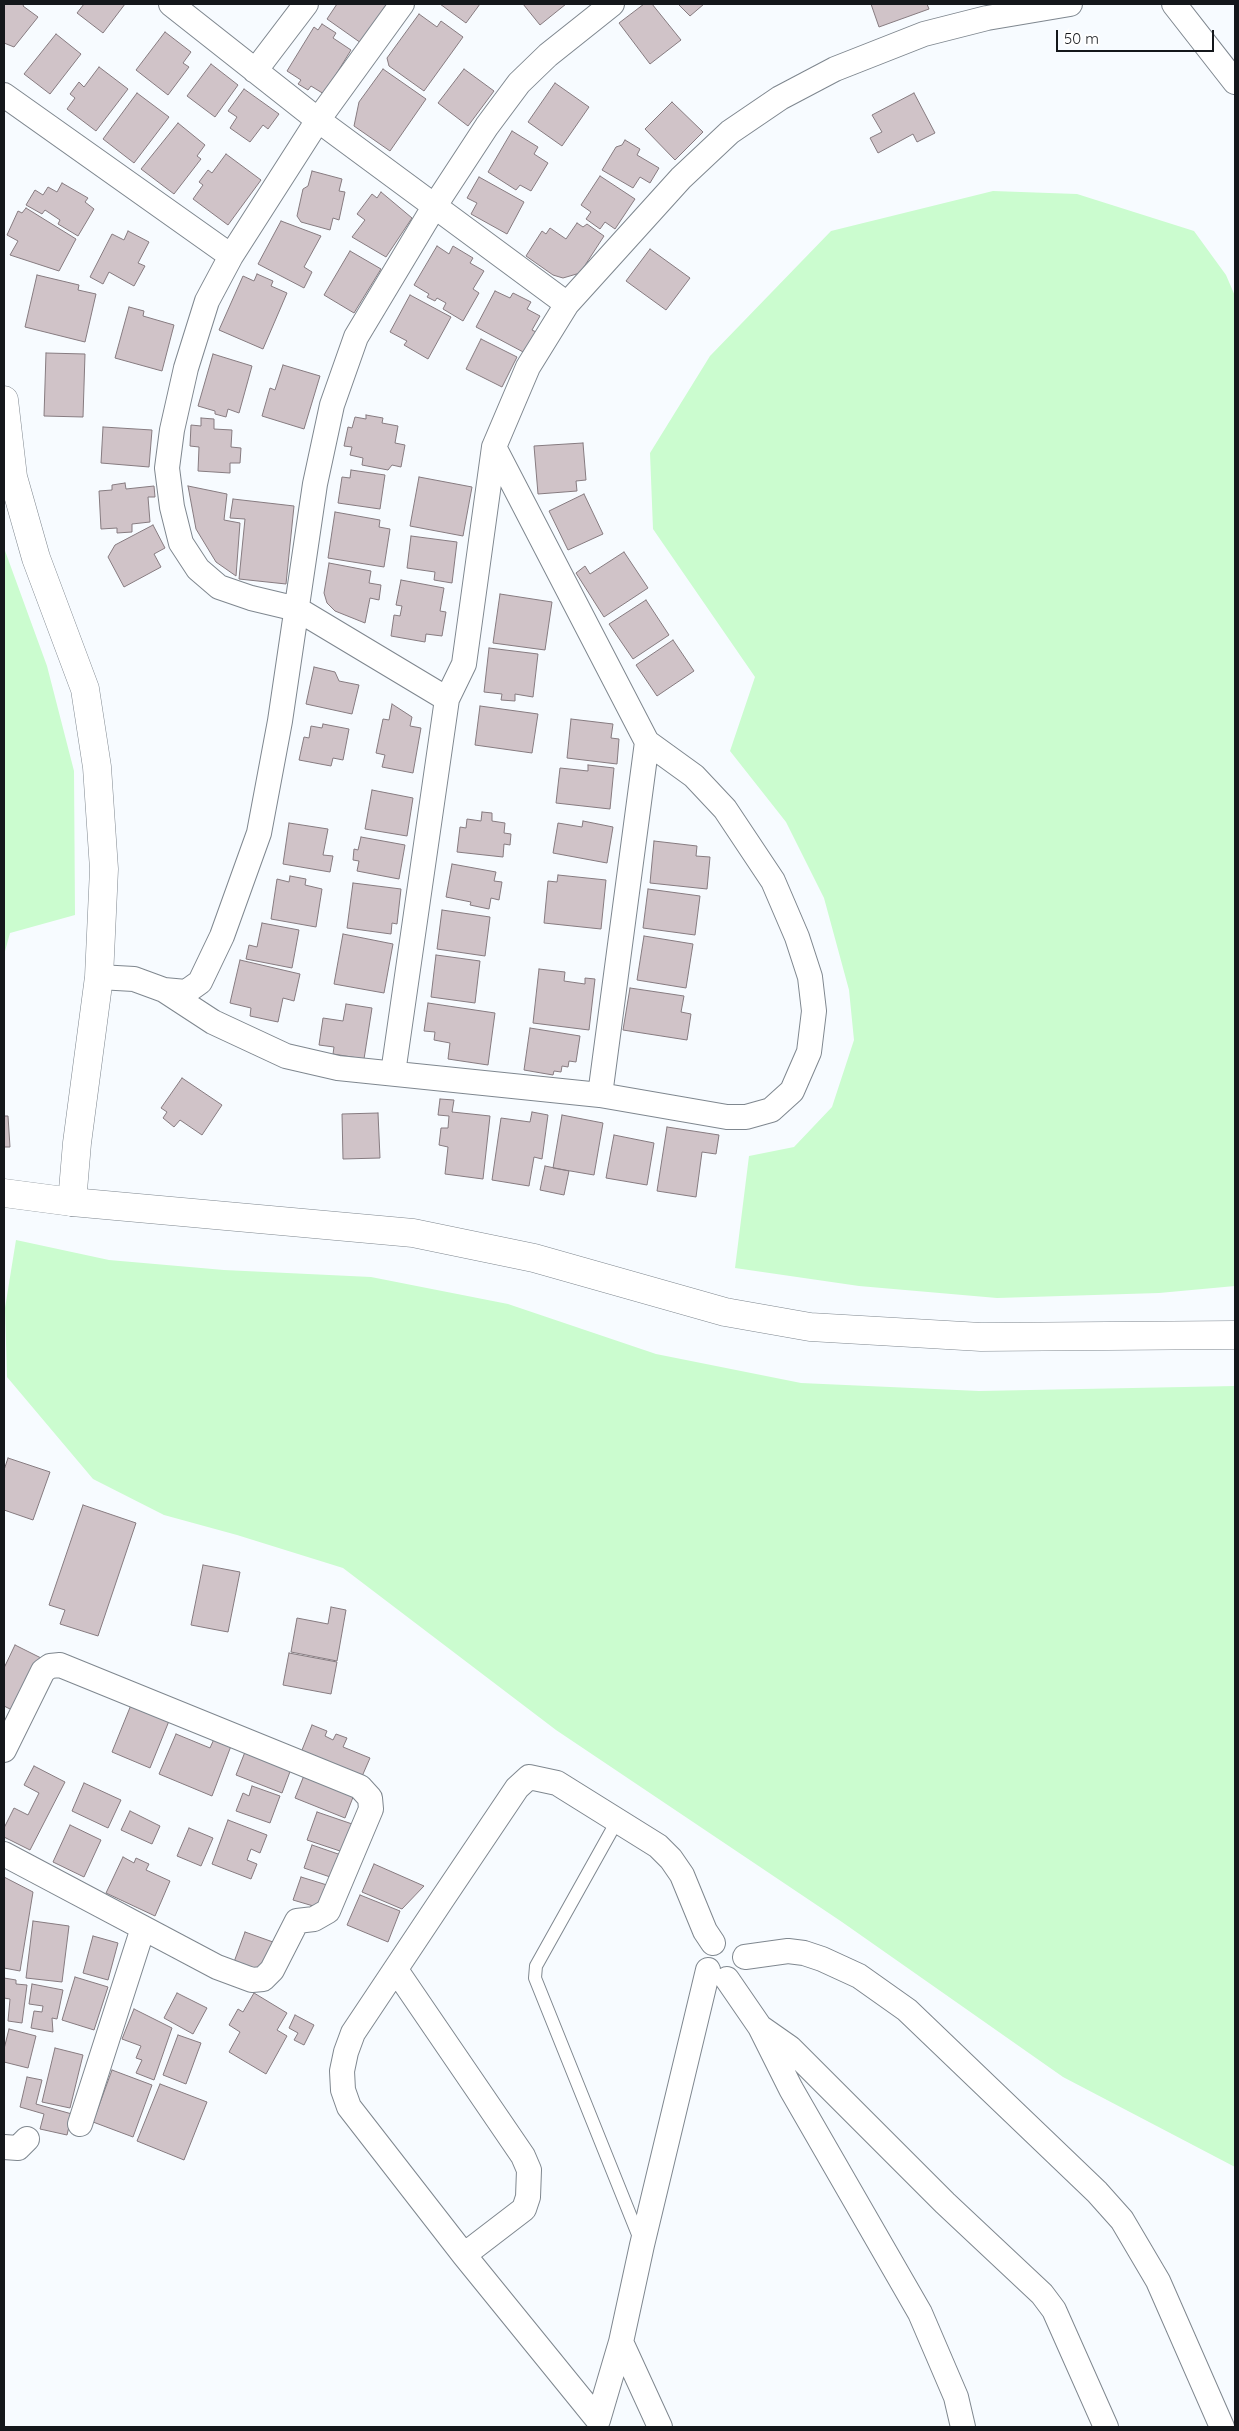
<!DOCTYPE html>
<html>
<head>
<meta charset="utf-8">
<style>
	body { margin:0 }
	#map { position:relative; width:1239px; height:2431px; overflow:hidden; background:#f7fbff; font-family:Quicksand,sans-serif }
	canvas { display:block }
	.frame { position:absolute; inset:0; border:5px solid #14171b; pointer-events:none }
	.scale { position:absolute; left:1056px; top:30px; width:158px; height:22px; box-sizing:border-box; border:2px solid #14171b; border-top:0; padding-left:6px; font-size:15px; line-height:18px; white-space:nowrap; color:#14171b; -webkit-text-stroke:4px #fff; paint-order:stroke }
</style>
</head>
<body>
<div id="map">
<canvas width="1239" height="2431"></canvas>
<div class="frame"></div>
<div class="scale">50 m</div>
</div>
<script>
const g = document.querySelector('canvas').getContext('2d');
g.lineJoin = 'round';
function fillPath(path, color) { g.fillStyle = color; g.fill(path, 'evenodd'); }
const shape = rows => new Path2D(rows.map(r => 'M' + r).join(''));
function strokePath(path, color, width, dash) { g.strokeStyle = color; g.lineWidth = width; g.lineCap = dash ? 'butt' : 'round'; g.setLineDash(dash || []); g.stroke(path); }
const green = shape([
	[993,191,1077,194,1194,231,1226,275,1235,296,1235,1286,1159,1293,997,1298,859,1286,735,1268,749,1156,794,1147,832,1107,854,1040,849,990,824,898,786,822,730,751,755,677,653,529,650,453,710,356,831,231],
	[4,548,47,666,74,771,75,915,10,933,4,955],
	[16,1240,109,1260,224,1270,371,1277,508,1304,656,1354,801,1383,979,1391,1235,1386,1235,2167,1063,2077,842,1922,556,1730,343,1568,237,1535,164,1515,93,1479,7,1377,5,1308]
]);
const building = shape([
	[4,4,24,4,23,6,38,17,14,47,4,43,4,4],
	[84,4,125,4,103,33,77,13,84,4],
	[337,4,388,4,361,43,327,19,337,4],
	[440,4,480,4,466,23,440,4],
	[523,4,566,4,540,25,523,4],
	[644,4,652,4,681,40,650,64,619,23,644,4],
	[678,4,704,4,690,16,678,4],
	[871,4,927,4,929,9,879,27,871,4],
	[419,14,437,27,441,21,463,37,424,91,389,66,387,58,419,14],
	[322,24,336,33,333,38,351,50,324,94,311,86,308,90,298,84,301,80,287,71,314,27,318,30,322,24],
	[165,32,191,52,183,63,189,67,168,95,136,70,165,32],
	[56,34,81,54,50,94,24,74,56,34],
	[211,64,238,85,215,117,187,96,211,64],
	[99,67,128,89,96,131,67,109,75,98,70,94,79,82,84,87,99,67],
	[383,69,426,99,390,151,354,126,359,102,383,69],
	[464,69,494,91,468,126,438,103,464,69],
	[555,83,589,107,562,146,528,122,555,83],
	[244,89,279,114,268,129,263,125,250,142,230,128,237,117,228,111,244,89],
	[137,93,169,117,134,163,103,139,137,93],
	[914,93,935,133,917,142,913,134,878,153,870,138,882,132,872,115,914,93],
	[672,102,703,132,675,160,645,129,672,102],
	[178,123,205,145,197,156,201,159,174,194,141,169,178,123],
	[512,131,538,147,534,154,548,163,531,191,520,185,516,190,488,172,512,131],
	[625,140,640,149,637,155,659,168,650,183,640,177,633,188,602,170,616,147,622,145,625,140],
	[226,154,261,180,228,225,193,199,203,185,199,182,208,170,212,173,226,154],
	[312,171,342,179,339,191,345,192,339,220,333,218,330,230,301,222,297,216,303,189,308,186,312,171],
	[600,176,635,199,615,229,605,222,600,229,586,219,591,212,581,205,600,176],
	[479,177,524,202,507,234,471,214,477,203,467,198,479,177],
	[62,183,88,198,85,202,94,209,78,236,58,224,60,220,45,210,42,214,26,205,35,190,43,195,48,187,57,192,62,183],
	[381,192,412,218,386,257,352,237,365,220,357,214,372,194,377,198,381,192],
	[26,208,76,239,59,271,10,255,18,241,7,235,18,211,22,213,26,208],
	[281,221,321,236,304,267,312,272,304,288,258,264,281,221],
	[577,223,583,227,587,224,604,236,580,273,563,278,553,275,526,256,542,231,546,234,550,228,566,239,577,223],
	[128,231,149,242,138,263,145,266,134,286,109,272,103,284,90,277,112,234,124,240,128,231],
	[437,246,449,254,453,246,473,258,470,263,484,271,473,289,479,293,463,321,443,309,446,303,437,298,435,301,427,297,429,294,414,285,437,246],
	[650,249,690,278,666,310,626,281,650,249],
	[350,251,381,269,354,313,324,295,350,251],
	[257,274,273,281,271,286,287,293,263,349,219,330,243,276,254,281,257,274],
	[37,275,79,285,78,290,96,294,85,342,25,327,37,275],
	[495,291,510,298,513,293,531,302,527,309,540,316,532,330,538,333,527,354,476,327,495,291],
	[410,295,451,317,428,359,404,345,407,341,390,332,410,295],
	[129,307,144,311,143,316,174,325,162,371,115,358,129,307],
	[481,339,517,357,502,387,466,369,481,339],
	[46,353,85,354,83,417,44,416,46,353],
	[213,354,252,366,239,413,228,409,226,417,215,414,215,411,198,406,213,354],
	[283,365,320,376,304,429,262,416,270,388,275,390,283,365],
	[366,415,383,418,382,423,398,426,395,443,405,445,401,467,392,465,388,470,362,465,363,458,350,455,352,447,344,446,348,427,352,428,355,417,366,419,366,415],
	[201,418,214,419,214,429,232,430,231,447,241,448,240,463,230,463,230,473,198,471,199,447,190,446,191,425,201,426,201,418],
	[103,427,152,430,149,467,101,463,103,427],
	[583,443,586,480,576,481,577,491,538,494,534,446,583,443],
	[351,470,385,475,380,509,338,503,342,477,350,478,351,470],
	[419,477,472,487,463,536,410,526,419,477],
	[125,483,126,489,154,486,155,497,148,497,150,522,132,524,132,532,117,533,117,528,101,529,99,491,112,490,112,485,125,483],
	[188,486,227,494,224,520,240,523,236,576,216,562,196,529,188,486],
	[584,494,603,534,568,550,549,511,584,494],
	[233,499,294,506,286,584,239,579,245,519,230,518,233,499],
	[335,512,380,520,379,527,390,529,384,567,328,558,335,512],
	[153,525,165,548,154,554,161,567,124,587,108,557,115,545,153,525],
	[411,536,457,542,452,583,434,580,435,572,407,568,411,536],
	[624,552,648,588,604,617,576,573,585,566,590,574,624,552],
	[329,563,371,571,369,583,381,585,379,600,370,598,365,623,335,611,327,603,324,593,329,563],
	[401,580,444,588,440,611,446,612,442,636,426,634,425,642,391,636,394,615,400,616,402,606,396,605,401,580],
	[500,594,552,602,545,650,493,643,500,594],
	[646,600,669,635,633,659,609,624,646,600],
	[673,640,694,671,657,696,636,665,673,640],
	[489,648,538,654,533,697,515,694,515,701,501,700,502,694,484,692,489,648],
	[314,667,335,672,339,681,359,685,352,714,306,704,314,667],
	[392,704,412,717,410,726,421,728,413,773,382,767,385,755,376,753,383,719,389,720,392,704],
	[480,706,538,714,532,753,475,745,480,706],
	[571,719,613,724,611,738,619,739,617,764,567,758,571,719],
	[323,724,349,729,343,760,333,758,331,766,299,760,304,737,309,738,311,726,322,728,323,724],
	[588,765,614,768,610,809,556,803,560,768,588,771,588,765],
	[372,790,413,798,407,836,365,829,372,790],
	[482,812,492,813,492,821,505,823,504,833,511,834,510,845,504,844,503,857,457,852,460,827,466,828,467,819,481,821,482,812],
	[583,821,613,827,607,863,553,853,558,823,582,827,583,821],
	[289,823,328,829,323,855,333,856,330,872,283,864,289,823],
	[361,837,405,845,399,879,357,871,359,861,353,860,354,849,358,850,361,837],
	[654,841,697,846,696,856,710,857,707,889,650,883,654,841],
	[452,864,496,872,494,881,502,882,499,900,491,898,489,909,470,905,471,902,446,897,452,864],
	[558,875,606,880,601,929,544,923,548,881,557,882,558,875],
	[290,876,306,879,305,885,322,889,316,927,271,919,277,879,289,882,290,876],
	[353,883,401,889,397,924,392,923,391,934,347,928,353,883],
	[648,889,700,896,695,935,643,928,648,889],
	[442,910,490,917,485,956,437,949,442,910],
	[262,923,299,930,292,968,246,959,249,945,257,947,262,923],
	[343,934,393,944,384,993,334,984,343,934],
	[644,936,693,944,686,988,637,980,644,936],
	[436,955,480,961,475,1003,431,997,436,955],
	[240,960,300,974,294,1001,283,998,278,1022,250,1016,251,1008,230,1003,240,960],
	[539,969,565,972,564,981,585,984,585,978,595,979,589,1030,533,1023,539,969],
	[630,988,684,996,681,1012,691,1014,687,1040,623,1030,630,988],
	[428,1003,495,1013,488,1065,448,1059,450,1043,434,1040,435,1032,424,1031,428,1003],
	[346,1004,372,1008,364,1059,333,1054,334,1047,319,1045,323,1018,343,1021,346,1004],
	[530,1028,580,1036,576,1062,569,1061,568,1067,562,1066,561,1072,554,1071,553,1075,524,1070,530,1028],
	[182,1078,222,1105,202,1135,180,1120,174,1127,163,1118,167,1112,161,1108,182,1078],
	[440,1099,454,1100,452,1112,490,1116,483,1179,445,1174,448,1147,439,1145,441,1128,448,1128,449,1116,438,1115,440,1099],
	[532,1112,548,1115,542,1159,534,1157,529,1186,492,1180,501,1118,530,1122,532,1112],
	[378,1113,380,1158,343,1159,342,1114,378,1113],
	[562,1115,603,1123,594,1175,553,1168,562,1115],
	[4,1116,8,1116,10,1147,4,1147,4,1116],
	[667,1127,719,1135,716,1154,702,1152,696,1197,657,1191,667,1127],
	[614,1135,654,1143,647,1185,606,1178,614,1135],
	[545,1166,569,1171,564,1195,540,1190,545,1166],
	[8,1458,50,1472,33,1520,4,1510,4,1470,8,1458],
	[83,1505,136,1523,98,1636,60,1624,65,1610,49,1605,83,1505],
	[203,1565,240,1572,228,1632,191,1625,203,1565],
	[331,1607,346,1610,337,1661,291,1652,297,1618,328,1624,331,1607],
	[15,1645,41,1658,16,1712,4,1706,4,1668,15,1645],
	[289,1653,337,1662,331,1694,283,1685,289,1653],
	[131,1705,169,1721,150,1768,112,1752,131,1705],
	[312,1725,327,1731,325,1736,333,1740,336,1734,347,1738,343,1747,370,1758,360,1781,300,1755,312,1725],
	[176,1734,210,1748,214,1739,231,1746,212,1796,159,1774,176,1734],
	[245,1752,291,1769,282,1793,236,1775,245,1752],
	[34,1766,65,1782,30,1850,4,1837,4,1828,14,1808,28,1815,39,1793,24,1785,34,1766],
	[305,1773,355,1792,345,1818,295,1798,305,1773],
	[84,1783,121,1800,108,1828,72,1811,84,1783],
	[252,1786,280,1796,270,1823,236,1811,243,1793,249,1796,252,1786],
	[130,1811,160,1826,152,1844,121,1830,130,1811],
	[317,1812,358,1826,349,1854,307,1840,317,1812],
	[228,1820,267,1835,260,1853,251,1849,247,1860,257,1864,251,1879,212,1864,228,1820],
	[70,1825,101,1840,84,1877,53,1862,70,1825],
	[189,1828,213,1838,201,1866,177,1856,189,1828],
	[312,1845,344,1856,336,1879,304,1868,312,1845],
	[123,1857,134,1863,136,1858,149,1864,146,1870,170,1881,155,1916,106,1893,123,1857],
	[374,1864,424,1886,402,1909,362,1892,374,1864],
	[4,1877,33,1892,20,1971,4,1968,4,1877],
	[301,1877,327,1885,320,1908,293,1900,301,1877],
	[360,1895,400,1911,388,1942,347,1925,360,1895],
	[33,1921,69,1926,62,1982,26,1978,33,1921],
	[245,1932,273,1942,263,1972,234,1962,245,1932],
	[93,1936,118,1943,108,1980,83,1973,93,1936],
	[75,1977,108,1987,94,2030,62,2020,75,1977],
	[4,1978,16,1980,16,1984,27,1985,22,2023,8,2021,10,1999,4,1998,4,1978],
	[32,1984,63,1990,57,2019,52,2018,53,2032,31,2028,34,2011,42,2012,43,2006,29,2004,32,1984],
	[177,1993,207,2008,193,2034,164,2018,177,1993],
	[254,1993,287,2013,277,2030,287,2036,266,2074,229,2052,240,2032,229,2025,238,2009,243,2012,254,1993],
	[134,2009,172,2028,154,2080,136,2073,142,2060,136,2058,141,2046,122,2039,134,2009],
	[295,2015,314,2025,304,2045,294,2040,298,2033,289,2028,295,2015],
	[9,2029,36,2036,28,2068,4,2062,4,2049,9,2029],
	[178,2035,201,2043,186,2084,163,2075,178,2035],
	[55,2048,83,2055,70,2108,42,2102,55,2048],
	[112,2070,152,2085,133,2137,93,2122,112,2070],
	[27,2077,42,2080,36,2104,72,2114,67,2135,40,2129,44,2114,20,2107,27,2077],
	[160,2084,207,2102,184,2160,137,2141,160,2084]
]);
const service = shape([
	[617,1821,536,1966,535,1978,641,2242]
]);
const minor = shape([
	[171,4,318,120,567,304],
	[402,4,318,120,231,256,207,301,186,368,172,430,167,468,172,507,181,543,198,569,219,587,251,598,297,609,447,699],
	[1174,4,1235,82],
	[255,71,306,4],
	[4,95,231,256],
	[494,447,647,742,600,1095],
	[99,977,134,979,164,990,186,992,200,982,222,936,259,833,280,721,315,484,332,405,356,337,434,207,487,126,519,83,548,55,612,4],
	[164,990,213,1022,286,1056,338,1068,600,1095,727,1117,746,1117,771,1110,792,1091,809,1052,814,1011,810,977,797,937,773,881,725,809,694,776,647,742],
	[393,1073,447,699,464,664,494,447,528,367,567,304,681,178,730,132,780,98,835,69,924,34,987,18,1070,4],
	[4,1750,43,1671,50,1666,60,1665,360,1787,370,1798,371,1809,328,1911,314,1919,297,1921,272,1970,263,1979,252,1980,217,1967,4,1854],
	[745,1957,788,1951,804,1953,822,1959,859,1976,907,2010,1097,2192,1122,2220,1158,2281,1222,2427],
	[396,1970,523,2156,529,2170,528,2197,524,2209,464,2255],
	[708,1970,642,2245,621,2342,598,2420,464,2255,349,2107,343,2090,342,2071,346,2052,353,2033,443,1898,517,1788,529,1777,557,1783,658,1846,671,1859,682,1875,705,1931,713,1943],
	[727,1979,760,2027,791,2089,920,2313,956,2397,963,2427],
	[760,2027,790,2048,945,2203,1042,2294,1054,2310,1106,2427],
	[80,2124,143,1928],
	[4,2147,18,2148,27,2139],
	[621,2342,660,2427]
]);
const tertiary = shape([
	[4,400,13,477,36,558,85,689,97,767,104,869,99,977,77,1143,72,1202]
]);
const primary = shape([
	[4,1193,72,1202,413,1233,534,1258,725,1312,810,1327,981,1337,1235,1335]
]);
fillPath(green, '#cbfccf');
fillPath(building, '#d0c3c8');
strokePath(building, '#867b80', 1);
strokePath(service, '#7f878f', 14);
strokePath(minor, '#7f878f', 26);
strokePath(tertiary, '#7f878f', 29);
strokePath(primary, '#7f878f', 29);
strokePath(service, '#fff', 12);
strokePath(minor, '#fff', 24);
strokePath(tertiary, '#fff', 28);
strokePath(primary, '#fff', 28);
</script>
</body>
</html>
